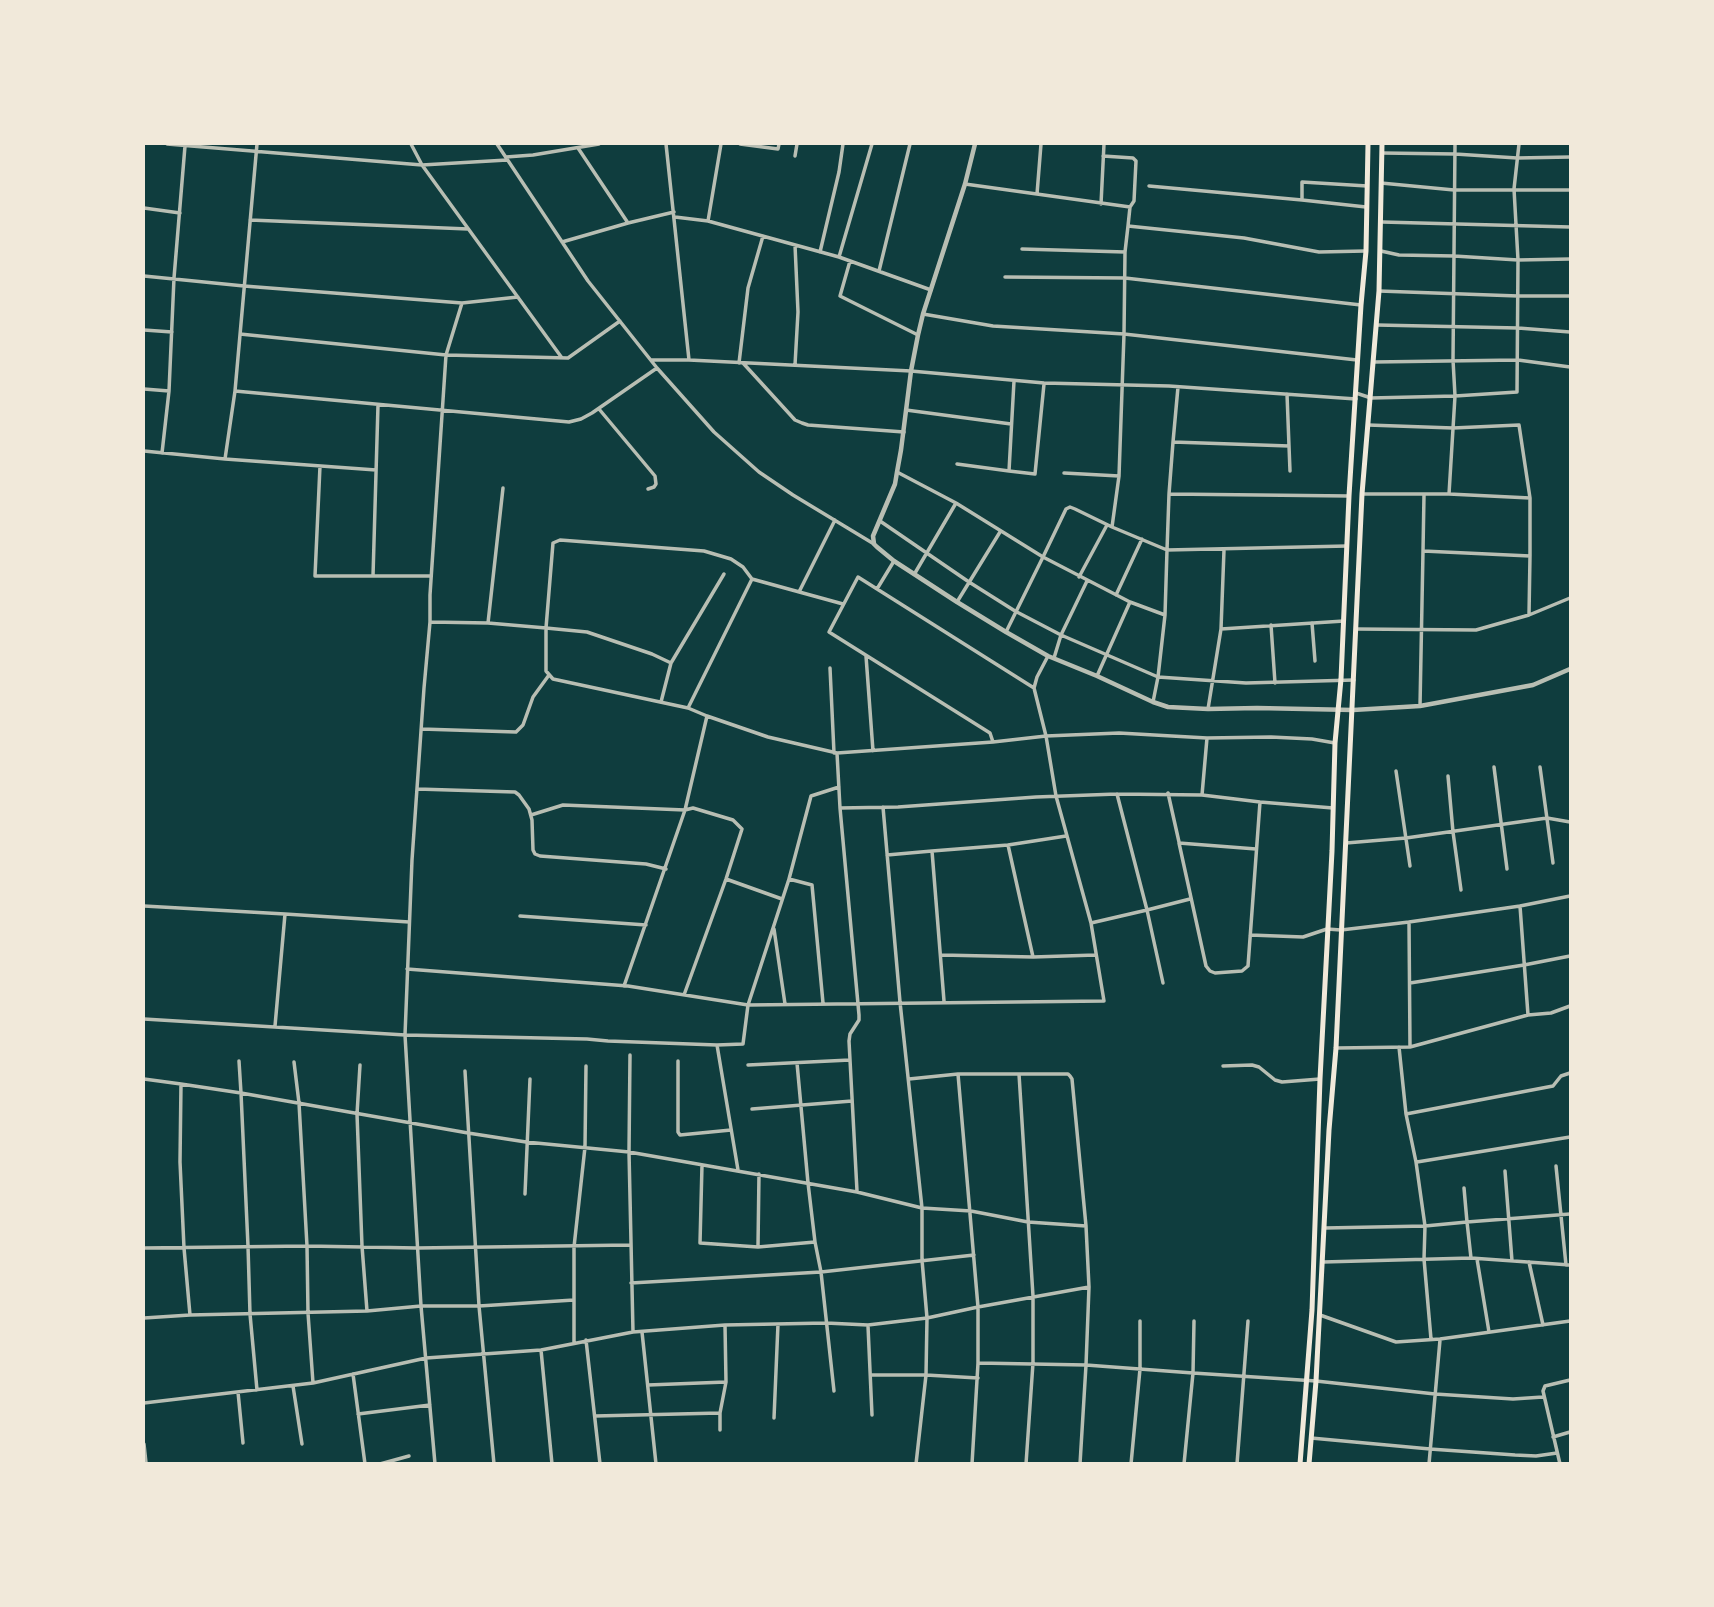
<!DOCTYPE html>
<html>
<head>
<meta charset="utf-8">
<style>
	body { margin:0 }
	#map { position:relative; width:1714px; height:1607px; overflow:hidden; background:#0f3d3e; font-family:Georgia,serif }
	canvas { display:block }
	.frame { position:absolute; inset:0; border:145px solid #f1e9da; pointer-events:none }
</style>
</head>
<body>
<div id="map">
<canvas width="1714" height="1607"></canvas>
<div class="frame"></div>
</div>
<script>
const g = document.querySelector('canvas').getContext('2d');
g.lineJoin = 'round';
const shape = rows => new Path2D(rows.map(r => 'M' + r).join(''));
function strokePath(path, color, width, dash) { g.strokeStyle = color; g.lineWidth = width; g.lineCap = dash ? 'butt' : 'round'; g.setLineDash(dash || []); g.stroke(path); }
const minor = shape([
	[167,144,422,165,507,160],
	[411,144,422,165,562,358],
	[497,144,588,281,657,368,714,432,759,472,793,495,874,544],
	[666,144,689,360,911,371,1044,383,1169,386,1356,399],
	[740,144,778,149,779,144],
	[578,148,628,223],
	[1382,153,1455,154,1517,158,1570,157],
	[795,156,797,144],
	[1103,156,1133,158,1136,161,1134,201,1130,207],
	[506,157,533,155,599,144],
	[1381,183,1454,190,1570,190],
	[965,184,1130,207,1128,226,1244,238,1319,252,1365,251],
	[1149,186,1302,200,1302,182,1367,186],
	[1037,194,1041,144],
	[1302,200,1366,207],
	[1101,204,1104,144],
	[144,208,180,213],
	[675,217,708,221,721,144],
	[250,220,468,229],
	[708,221,839,257,931,290],
	[1382,222,1570,227],
	[562,242,628,223,674,212],
	[1022,249,1125,252],
	[1381,251,1399,255,1454,256,1518,260,1570,259],
	[820,252,839,172,843,144],
	[839,257,872,144],
	[850,261,840,296,918,335],
	[879,271,910,144],
	[144,276,244,286,462,303,518,297],
	[1005,277,1125,278,1361,305],
	[1379,291,1518,296,1570,296],
	[923,314,993,326,1124,334,1357,360],
	[1377,325,1518,328,1570,332],
	[144,330,172,332],
	[240,334,446,355,568,358,620,321],
	[651,360,689,360],
	[1374,362,1518,360,1570,367],
	[739,363,748,288,763,236],
	[743,363,795,420,802,423,808,425,904,432],
	[795,365,798,312,795,245],
	[1014,381,1009,471,1035,474,1044,384],
	[1178,387,1173,442,1289,446,1290,471],
	[144,389,169,391],
	[235,391,569,422,581,419,592,413,657,368],
	[1356,393,1371,398,1455,396,1517,392,1518,260,1514,189,1519,144],
	[1287,394,1289,446],
	[378,405,373,576,431,576],
	[599,409,655,476,656,484,654,487,648,489],
	[906,410,1011,424],
	[1368,425,1453,428,1519,425,1530,498],
	[144,451,225,459,376,470],
	[162,453,169,391,174,278,185,146],
	[225,459,235,391,257,144],
	[957,464,1009,471],
	[320,466,315,576,373,576],
	[897,472,956,503],
	[1064,473,1119,476],
	[1169,494,1173,442],
	[1362,494,1449,494,1530,498,1530,556,1423,551,1424,495],
	[1449,494,1455,396,1453,360,1455,144],
	[880,521,969,582,1015,611,1061,635,1158,677,1246,683,1354,680],
	[1112,527,1119,476,1124,334,1125,252,1128,226],
	[1347,546,1167,550,1169,494,1349,496],
	[915,573,956,503,1043,557,1006,632],
	[1079,577,1107,525],
	[877,589,894,561],
	[799,592,835,520],
	[1116,595,1142,539],
	[957,602,1000,532],
	[1529,615,1530,556],
	[430,622,488,623,546,628,553,543,560,540,704,551,731,559,743,567,752,579],
	[488,623,503,488],
	[1312,623,1315,661],
	[1271,625,1275,683],
	[1221,629,1344,621],
	[1356,629,1476,630,1529,615,1570,598],
	[866,656,873,751],
	[1048,656,1037,677,1034,688,1046,736,1056,796,1091,923],
	[1054,658,1061,635,1087,581],
	[671,663,652,654,587,632,546,628,546,671,553,679,688,708,707,716,768,737,837,753,993,742,1046,736,1119,733,1207,738,1271,737,1312,739,1335,743],
	[830,668,834,753],
	[1097,676,1130,602],
	[661,702,671,663,724,574],
	[1153,702,1158,677,1165,615,1167,550,1112,527,1075,509,1070,507,1066,509,1043,557,1130,602,1165,615],
	[1420,706,1423,551],
	[688,708,752,579,843,604],
	[1208,709,1221,629,1224,550],
	[421,729,516,732,523,725,533,697,549,675],
	[1207,738,1202,795,1260,802,1333,808],
	[993,742,990,733,829,632,858,577,1034,688],
	[837,753,840,808,898,807,1036,797,1117,794,1202,795],
	[1494,767,1507,869],
	[1540,767,1553,863],
	[1396,771,1410,866],
	[1448,776,1453,832,1461,890],
	[417,789,515,792,519,795,529,809,532,820,533,850,535,854,540,856,646,864,666,869],
	[1168,793,1179,842],
	[1117,794,1147,910,1190,899],
	[883,807,900,1002,922,1208,922,1260,927,1318,926,1375,916,1464],
	[840,808,859,1015,859,1020,850,1034,849,1041,857,1191],
	[531,815,563,805,685,810,707,716],
	[1346,843,1406,838,1547,818,1570,822],
	[1008,845,1066,836],
	[1256,849,1179,843,1206,966,1210,971,1215,973,1242,971,1248,966,1260,802],
	[887,855,932,851],
	[726,879,782,899],
	[144,906,285,914],
	[1520,906,1570,896],
	[520,916,646,925],
	[1409,922,1520,906,1528,1015],
	[774,929,785,1004],
	[1250,935,1303,937,1327,929,1341,930,1409,922,1410,1047],
	[941,955,1033,957,1096,955],
	[407,969,628,986,748,1005,789,879],
	[1410,983,1524,965,1570,956],
	[624,986,685,810,693,808,733,820,742,829,726,879,684,995],
	[944,1001,932,851,1008,845,1033,957],
	[823,1003,812,885,789,879,811,796,839,787],
	[144,1019,405,1035,587,1039,608,1041,717,1045,743,1044,748,1005,1104,1001,1091,923,1147,910,1163,983],
	[275,1026,285,914,409,922],
	[717,1045,738,1170],
	[1399,1047,1406,1114,1553,1086,1561,1076,1570,1073],
	[1337,1048,1410,1047,1528,1015,1551,1013,1570,1006],
	[630,1055,629,1152,633,1332],
	[678,1061,678,1132,680,1135,731,1130],
	[294,1062,299,1103,307,1246,308,1313,313,1383],
	[797,1063,808,1183,815,1242,821,1272,834,1391],
	[360,1065,357,1114,362,1246,367,1311],
	[748,1065,850,1060],
	[1223,1066,1252,1065,1259,1067,1275,1080,1282,1082,1320,1079],
	[465,1071,479,1306,494,1464],
	[1019,1074,1033,1296,1033,1363,1026,1464],
	[144,1079,181,1084,180,1162,184,1248,190,1315],
	[909,1079,958,1074,1068,1074,1070,1076,1072,1079,1086,1226,1089,1287],
	[181,1084,241,1093,239,1061],
	[752,1109,852,1101],
	[1406,1114,1416,1162,1425,1226,1424,1259,1431,1339],
	[1417,1162,1570,1137],
	[702,1165,700,1243,758,1247,815,1242],
	[1556,1166,1566,1265],
	[1505,1171,1512,1261],
	[525,1194,530,1079],
	[1325,1228,1425,1226,1467,1222,1464,1188],
	[758,1246,759,1174],
	[144,1248,307,1246,417,1248,630,1245],
	[1471,1258,1467,1222,1570,1214],
	[1477,1259,1489,1332],
	[1323,1262,1471,1258,1570,1265],
	[1529,1262,1543,1325],
	[631,1283,821,1272,974,1255],
	[1320,1315,1396,1342,1440,1339,1570,1321],
	[144,1318,190,1315,367,1311,421,1306,479,1306,574,1300],
	[1194,1321,1193,1373,1316,1381,1435,1394,1513,1399,1543,1397],
	[868,1326,872,1415],
	[642,1332,656,1464],
	[586,1340,600,1464],
	[574,1342,574,1247,585,1147,586,1066],
	[541,1350,552,1464],
	[353,1374,365,1464],
	[871,1375,926,1375,978,1378],
	[648,1385,726,1382],
	[293,1386,302,1444],
	[257,1390,250,1314,248,1246,241,1093,468,1133,526,1142,629,1152,857,1192,922,1208,971,1211,1028,1222,1086,1226],
	[238,1392,243,1443],
	[144,1403,313,1383,426,1358,541,1350,633,1332,725,1325,826,1323,868,1325,927,1318,978,1307,958,1074],
	[358,1414,430,1405],
	[595,1416,720,1413],
	[774,1418,778,1324],
	[720,1430,720,1413,726,1382,725,1325],
	[1553,1437,1570,1432],
	[1311,1438,1430,1449,1515,1455,1536,1456,1557,1453],
	[144,1444,146,1463],
	[380,1464,409,1456],
	[435,1464,421,1306,405,1035,412,860,424,688,430,622,430,595,446,355,462,303],
	[972,1464,978,1363],
	[1080,1464,1086,1365,1089,1287,978,1307,978,1363,1086,1365,1193,1373,1184,1464],
	[1131,1464,1140,1369,1140,1321],
	[1237,1464,1248,1321],
	[1429,1464,1440,1340],
	[1560,1464,1543,1391,1545,1386,1570,1380]
]);
const tertiary = shape([
	[975,144,965,184,923,314,918,335,911,371,901,450,897,472,895,484,873,536,874,544,877,547,894,561,957,602,1006,632,1048,656,1097,676,1153,702,1168,707,1208,709,1257,708,1353,710,1420,706,1533,685,1570,669]
]);
const primary = shape([
	[1300,1464,1312,1310,1320,1079,1332,851,1335,743,1341,679,1349,496,1361,305,1366,251,1368,144],
	[1309,1464,1316,1381,1329,1130,1336,1048,1362,494,1379,291,1382,144]
]);
strokePath(minor, '#b8beb3', 3.5);
strokePath(tertiary, '#b8beb3', 4.5);
strokePath(primary, '#f1e9da', 5);
</script>
</body>
</html>
